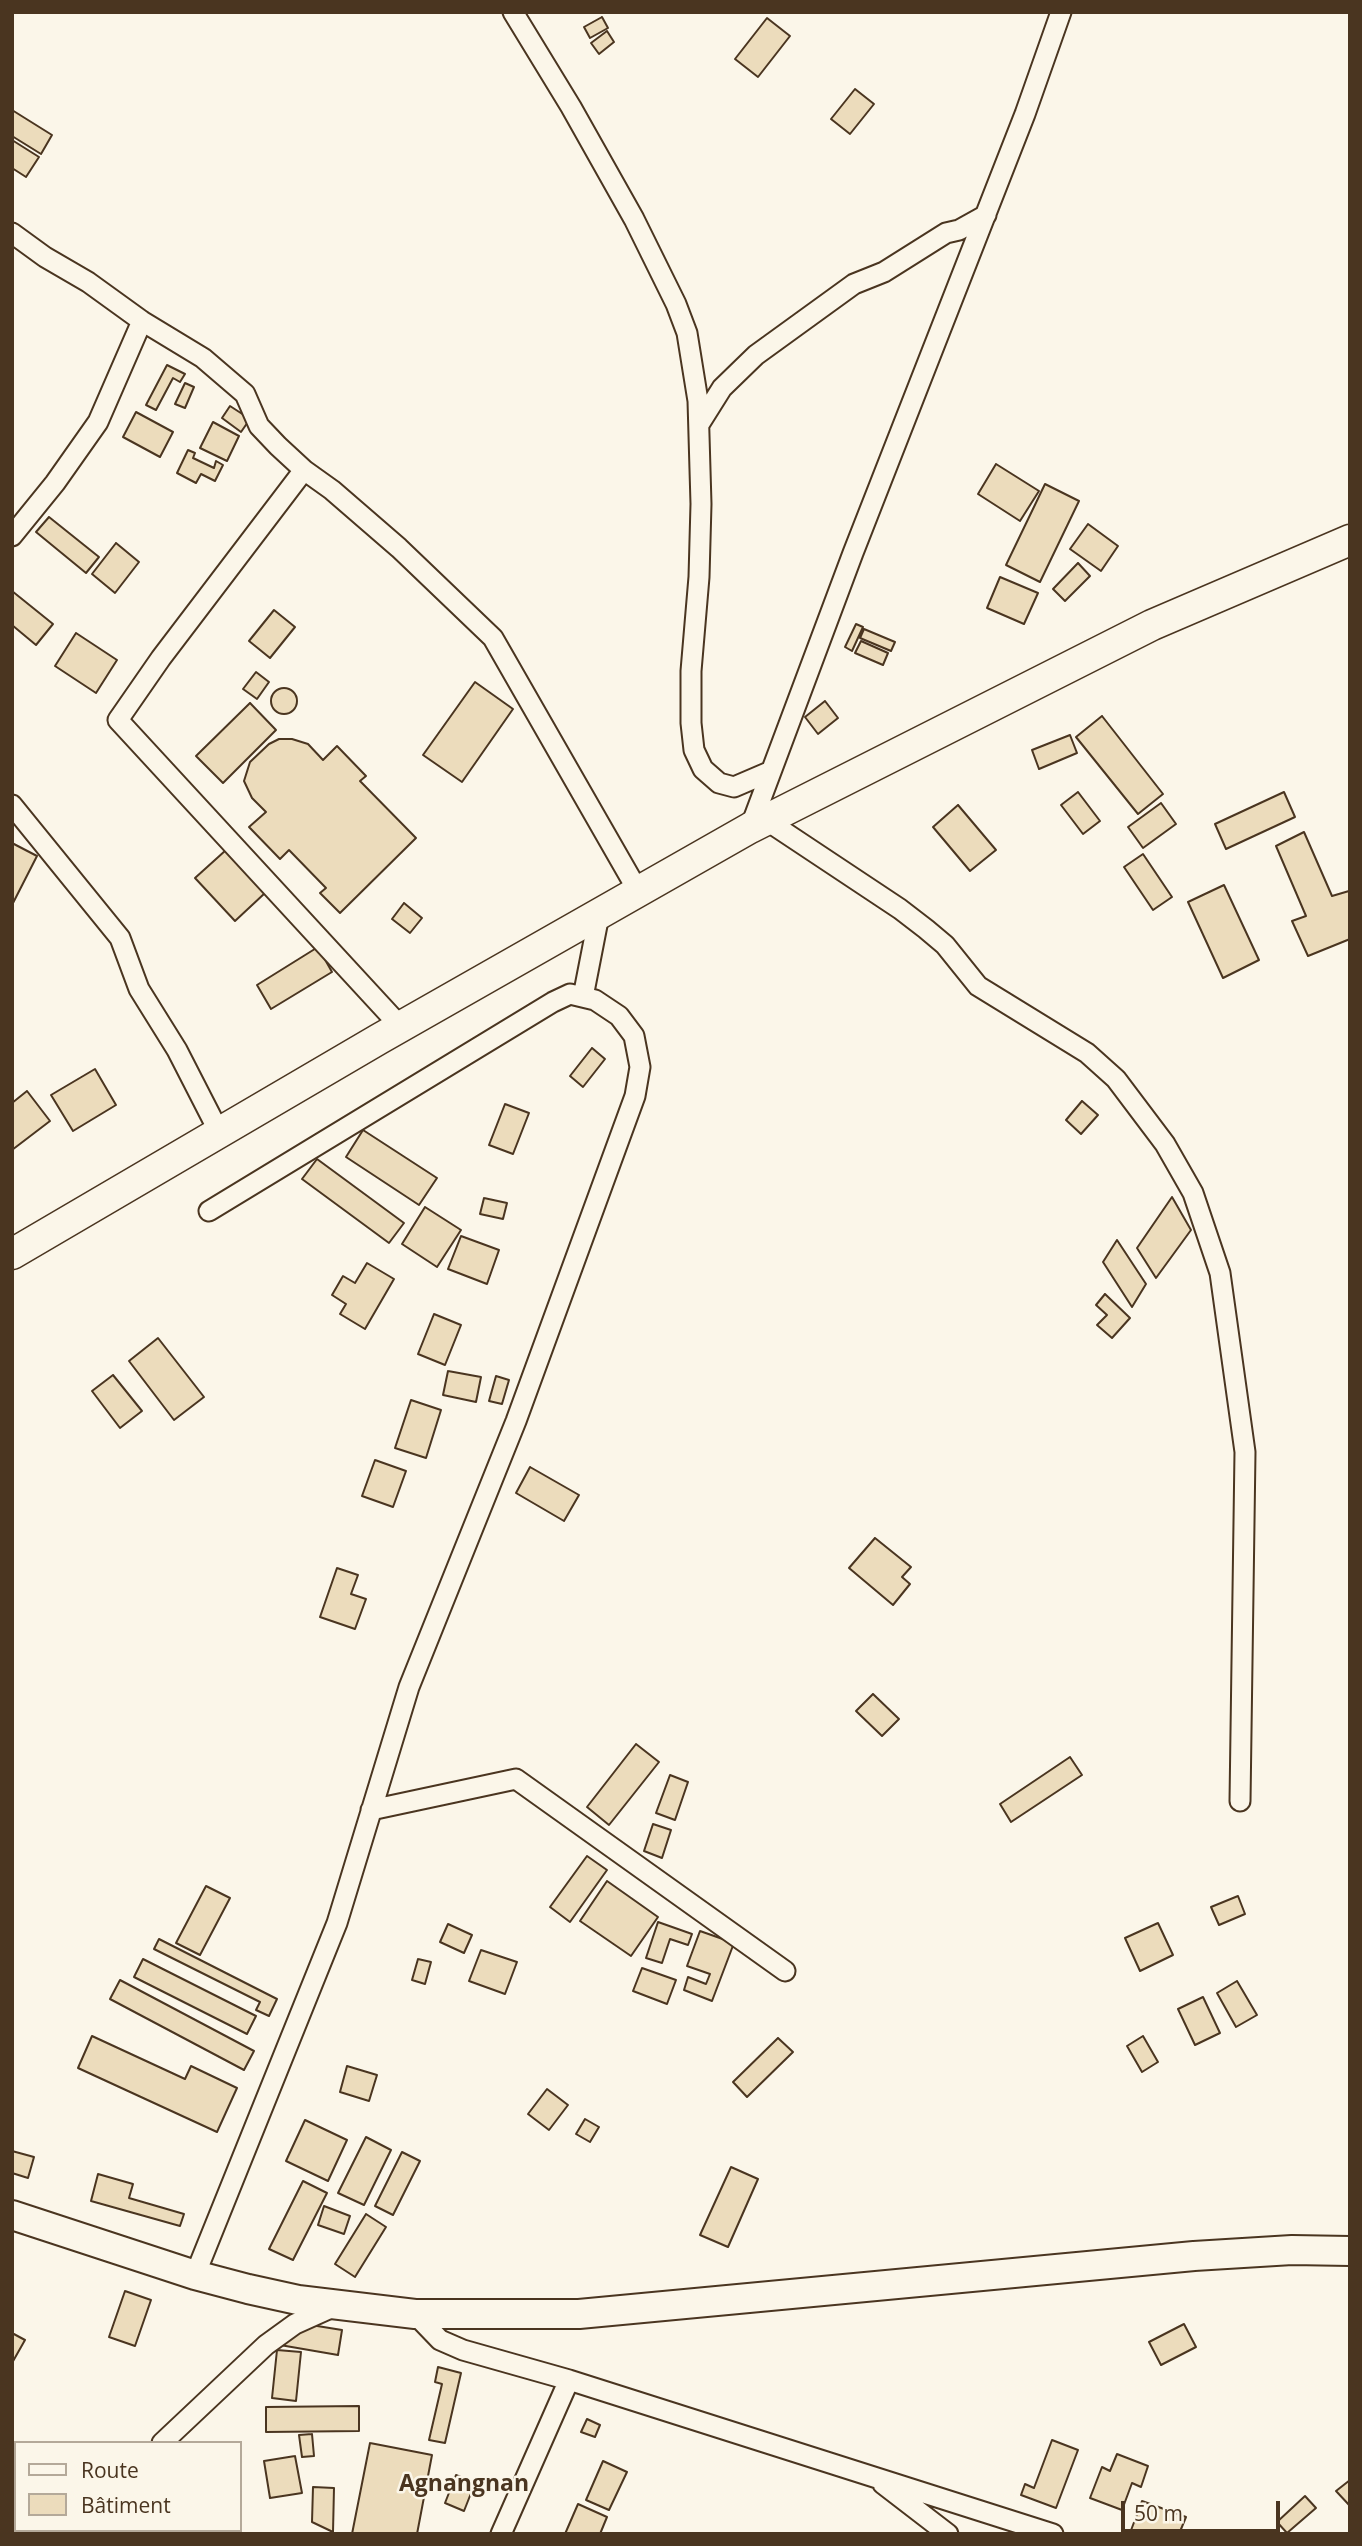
<!DOCTYPE html>
<html>
<head>
<meta charset="utf-8">
<style>
	body { margin:0 }
	#map { position:relative; width:1362px; height:2546px; overflow:hidden; background:#fbf6e9; font-family:"Open Sans",sans-serif }
	canvas { display:block }
	.frame { position:absolute; inset:0; border:14px solid #4a3520; pointer-events:none }
	.legend { position:absolute; left:14px; top:2441px; width:228px; height:91px; box-sizing:border-box; background:#fbf6e9; border:2px solid #b4a999; margin:0; padding:9px 12px; list-style:none; font-size:21px; color:#4a3520 }
	.legend li { display:flex; align-items:center; gap:14px; height:35px }
	.legend b { width:35px; border:2px solid #b4a999 }
	.scale { position:absolute; left:1121px; top:2501px; width:159px; height:32px; box-sizing:border-box; border:4px solid #4a3520; border-top:0; padding-left:9px; font-size:21px; line-height:24px; white-space:nowrap; color:#4a3520; -webkit-text-stroke:5px #fbf6e9; paint-order:stroke }
</style>
</head>
<body>
<div id="map">
<canvas width="1362" height="2546"></canvas>
<div class="frame"></div>
<ul class="legend">
<li><b style="height:9px;background:#fbf6e9"></b>Route</li>
<li><b style="height:19px;background:#ecdcbc"></b>Bâtiment</li>
</ul>
<div class="scale">50 m</div>
</div>
<script>
const g = document.querySelector('canvas').getContext('2d');
g.lineJoin = 'round';
function fillPath(path, color) { g.fillStyle = color; g.fill(path, 'evenodd'); }
const shape = rows => new Path2D(rows.map(r => 'M' + r).join(''));
function strokePath(path, color, width, dash) { g.strokeStyle = color; g.lineWidth = width; g.lineCap = dash ? 'butt' : 'round'; g.setLineDash(dash || []); g.stroke(path); }
function drawText(font, color, halo, rows, align = 'center') {
  g.font = font + ' "Open Sans",sans-serif'; g.lineWidth = 5; g.setLineDash([]); g.textBaseline = 'middle'; g.strokeStyle = halo; g.fillStyle = color; for (const [text, x, y, turn = 0] of rows) {
    g.save(); g.translate(x, y); g.rotate((+turn || 0) * Math.PI / 180); g.textAlign = isNaN(turn) ? turn : align; if (halo) g.strokeText(text, 0, 0); g.fillText(text, 0, 0); g.restore();
  }
}
const building = shape([
	[602,17,608,28,590,38,584,27,602,17],
	[767,18,790,36,758,77,735,59,767,18],
	[607,31,614,42,599,54,591,43,607,31],
	[855,89,874,104,850,134,831,119,855,89],
	[12,110,52,135,41,154,12,136,12,110],
	[12,140,39,157,26,177,12,168,12,140],
	[167,365,185,374,180,382,173,378,156,410,146,405,167,365],
	[185,383,194,387,185,408,175,404,185,383],
	[230,406,250,419,241,432,222,418,230,406],
	[136,412,173,432,160,457,123,437,136,412],
	[213,422,239,436,227,461,200,448,213,422],
	[188,450,195,453,193,458,214,468,216,461,223,465,215,481,201,474,196,483,177,473,188,450],
	[996,464,1039,491,1020,521,978,494,996,464],
	[1045,484,1079,501,1040,582,1006,565,1045,484],
	[49,517,99,557,86,573,36,532,49,517],
	[1088,524,1118,546,1101,571,1070,549,1088,524],
	[116,543,139,562,115,593,92,574,116,543],
	[1078,563,1090,576,1065,601,1053,589,1078,563],
	[1000,577,1038,593,1024,624,987,608,1000,577],
	[12,591,53,624,36,645,12,625,12,591],
	[274,610,295,627,270,658,249,641,274,610],
	[856,624,863,627,852,651,845,647,856,624],
	[864,629,895,642,891,651,860,638,864,629],
	[76,633,117,660,96,693,55,666,76,633],
	[861,641,888,653,883,665,855,653,861,641],
	[256,672,269,682,257,699,243,689,256,672],
	[475,682,513,709,462,782,423,755,475,682],
	'271 701a13 13 0 1 1 26 0a13 13 0 1 1-26 0Z',
	[825,701,838,718,818,734,805,717,825,701],
	[250,703,276,730,223,783,196,756,250,703],
	[1102,716,1163,794,1138,814,1076,737,1102,716],
	[1070,735,1077,753,1039,769,1032,750,1070,735],
	[279,739,292,739,308,744,323,760,337,746,366,776,360,781,416,838,340,913,320,893,326,888,289,850,280,859,249,827,266,812,252,798,244,781,250,762,269,744,279,739],
	[1078,792,1100,821,1083,834,1061,805,1078,792],
	[1284,792,1295,817,1226,849,1215,824,1284,792],
	[1161,803,1176,824,1143,848,1128,827,1161,803],
	[958,805,996,850,970,871,933,827,958,805],
	[1304,832,1332,896,1349,891,1350,893,1350,939,1308,956,1292,921,1306,916,1276,846,1304,832],
	[12,843,37,856,12,905,12,843],
	[226,850,265,893,235,921,195,878,226,850],
	[1143,854,1172,897,1153,910,1124,867,1143,854],
	[1224,885,1259,960,1223,978,1188,902,1224,885],
	[404,903,422,918,410,933,392,919,404,903],
	[318,947,332,972,271,1009,257,985,318,947],
	[592,1048,605,1059,583,1087,570,1076,592,1048],
	[95,1069,116,1105,73,1131,51,1095,95,1069],
	[27,1091,50,1121,12,1150,12,1103,27,1091],
	[1082,1101,1098,1115,1081,1134,1066,1120,1082,1101],
	[505,1104,529,1113,513,1154,489,1145,505,1104],
	[363,1130,437,1178,419,1205,346,1157,363,1130],
	[317,1159,404,1223,389,1243,302,1179,317,1159],
	[1172,1197,1191,1230,1156,1278,1137,1248,1172,1197],
	[484,1198,507,1203,503,1219,480,1214,484,1198],
	[425,1207,461,1230,437,1267,402,1244,425,1207],
	[461,1236,499,1250,487,1284,448,1269,461,1236],
	[1117,1240,1146,1284,1132,1307,1103,1262,1117,1240],
	[367,1263,394,1279,365,1329,340,1314,346,1304,332,1295,343,1276,355,1283,367,1263],
	[1105,1294,1130,1318,1112,1338,1097,1325,1107,1315,1096,1305,1105,1294],
	[434,1314,461,1325,445,1365,418,1354,434,1314],
	[158,1338,204,1397,174,1420,129,1361,158,1338],
	[448,1371,481,1377,476,1402,443,1395,448,1371],
	[113,1375,142,1411,120,1428,92,1391,113,1375],
	[496,1376,509,1380,502,1404,489,1401,496,1376],
	[411,1400,441,1410,426,1458,395,1448,411,1400],
	[375,1460,406,1471,393,1507,362,1496,375,1460],
	[530,1467,579,1495,564,1521,516,1493,530,1467],
	[875,1538,911,1567,902,1577,910,1584,893,1605,849,1568,875,1538],
	[337,1568,358,1575,351,1594,366,1599,355,1629,320,1617,337,1568],
	[873,1694,899,1719,882,1736,856,1711,873,1694],
	[636,1744,659,1762,609,1825,587,1807,636,1744],
	[1070,1757,1082,1775,1011,1822,1000,1804,1070,1757],
	[670,1775,688,1782,675,1820,656,1813,670,1775],
	[653,1824,671,1830,662,1858,644,1851,653,1824],
	[587,1856,607,1870,570,1922,550,1907,587,1856],
	[607,1881,658,1917,631,1956,580,1921,607,1881],
	[206,1886,230,1898,200,1955,176,1943,206,1886],
	[1238,1896,1245,1914,1219,1925,1211,1907,1238,1896],
	[658,1922,692,1934,688,1945,670,1939,662,1963,646,1958,658,1922],
	[1158,1923,1173,1955,1140,1971,1125,1938,1158,1923],
	[448,1924,472,1935,464,1953,440,1942,448,1924],
	[700,1931,734,1943,712,2001,684,1990,688,1977,706,1984,710,1974,687,1966,700,1931],
	[159,1939,277,1999,269,2016,256,2010,260,2002,154,1949,159,1939],
	[481,1950,517,1962,505,1994,469,1981,481,1950],
	[143,1959,256,2016,247,2034,134,1977,143,1959],
	[418,1959,431,1962,425,1984,412,1980,418,1959],
	[642,1968,676,1980,667,2004,633,1991,642,1968],
	[120,1980,254,2051,244,2070,110,1999,120,1980],
	[1237,1981,1257,2015,1236,2027,1217,1993,1237,1981],
	[1203,1997,1220,2033,1195,2045,1178,2009,1203,1997],
	[92,2036,185,2079,191,2066,237,2088,217,2132,78,2068,92,2036],
	[1143,2036,1158,2062,1142,2072,1127,2046,1143,2036],
	[778,2038,793,2052,747,2097,733,2082,778,2038],
	[347,2066,377,2075,369,2101,340,2092,347,2066],
	[547,2089,568,2105,549,2130,528,2114,547,2089],
	[585,2119,599,2127,590,2142,576,2134,585,2119],
	[305,2120,347,2140,328,2181,286,2161,305,2120],
	[366,2137,391,2150,364,2205,338,2193,366,2137],
	[12,2151,34,2157,28,2178,12,2173,12,2151],
	[402,2152,420,2161,393,2215,375,2206,402,2152],
	[731,2167,758,2179,728,2247,700,2235,731,2167],
	[98,2174,133,2184,129,2198,184,2214,180,2226,91,2201,98,2174],
	[303,2181,327,2193,293,2260,269,2249,303,2181],
	[324,2206,350,2216,344,2234,318,2225,324,2206],
	[366,2214,386,2227,355,2277,335,2264,366,2214],
	[125,2291,151,2300,135,2346,109,2337,125,2291],
	[1184,2324,1196,2347,1161,2365,1149,2342,1184,2324],
	[311,2325,342,2330,338,2355,280,2345,311,2325],
	[12,2333,25,2340,12,2363,12,2333],
	[277,2350,301,2352,296,2401,272,2398,277,2350],
	[438,2367,461,2373,445,2443,429,2440,442,2384,435,2382,438,2367],
	[359,2406,359,2431,266,2432,266,2407,359,2406],
	[587,2419,600,2425,595,2437,581,2432,587,2419],
	[312,2434,314,2456,302,2457,299,2435,312,2434],
	[1052,2440,1078,2450,1056,2508,1021,2495,1025,2484,1034,2488,1052,2440],
	[370,2443,432,2455,417,2534,352,2534,370,2443],
	[1117,2454,1148,2466,1141,2487,1132,2483,1122,2510,1090,2498,1102,2467,1110,2471,1117,2454],
	[295,2456,302,2493,270,2498,264,2461,295,2456],
	[603,2461,627,2472,609,2510,586,2500,603,2461],
	[456,2475,475,2483,464,2511,445,2503,456,2475],
	[1350,2480,1350,2506,1336,2491,1350,2480],
	[313,2487,334,2488,333,2532,312,2522,313,2487],
	[1305,2496,1316,2508,1287,2533,1277,2522,1305,2496],
	[1142,2501,1186,2517,1179,2534,1130,2533,1142,2501],
	[578,2504,607,2517,600,2534,565,2534,578,2504]
]);
const minor = shape([
	[513,12,571,107,634,219,676,304,687,333,698,401,701,504,699,577,691,671,691,723,694,750,703,769,719,783,734,787,769,772],
	[12,233,45,257,88,282,142,321,203,358,245,394,259,426,278,446,304,470,332,490,399,548,493,638,638,891],
	[700,423,722,388,756,355,854,284,884,272,946,233,959,230,986,215],
	[304,470,161,658,118,720,401,1027],
	[12,536,55,483,98,422,142,321],
	[12,805,120,938,139,989,177,1050,219,1132],
	[766,820,900,909,926,929,945,945,978,986,1087,1053,1116,1079,1165,1144,1193,1193,1220,1273,1245,1452,1240,1801],
	[750,828,853,553,1025,114,1061,12],
	[583,997,599,915],
	[371,1810,516,1779,785,1971],
	[195,2275,337,1923,409,1687,516,1421,635,1096,640,1067,634,1036,619,1016,595,1000,570,994,553,1002,209,1211],
	[415,2314,440,2340,463,2350,569,2380,1053,2534],
	[162,2443,266,2345,295,2324,335,2306],
	[883,2484,948,2534],
	[84,2534,87,2530],
	[501,2534,569,2380]
]);
const secondary = shape([
	[12,2215,195,2275,248,2289,298,2300,415,2314,579,2314,1194,2256,1292,2250,1350,2251]
]);
const primary = shape([
	[12,1254,379,1039,750,828,1152,625,1350,540]
]);
const quarterNames = [
	["Agnangnan",464,2484]
];
fillPath(building, '#ecdcbc');
strokePath(building, '#4a3520', 2);
strokePath(minor, '#4a3520', 23);
strokePath(secondary, '#4a3520', 32);
strokePath(primary, '#4a3520', 33);
strokePath(minor, '#fbf6e9', 19);
strokePath(secondary, '#fbf6e9', 28);
strokePath(primary, '#fbf6e9', 30);
drawText('bold 23px', '#4a3520', '#fbf6e9', quarterNames);
</script>
</body>
</html>
